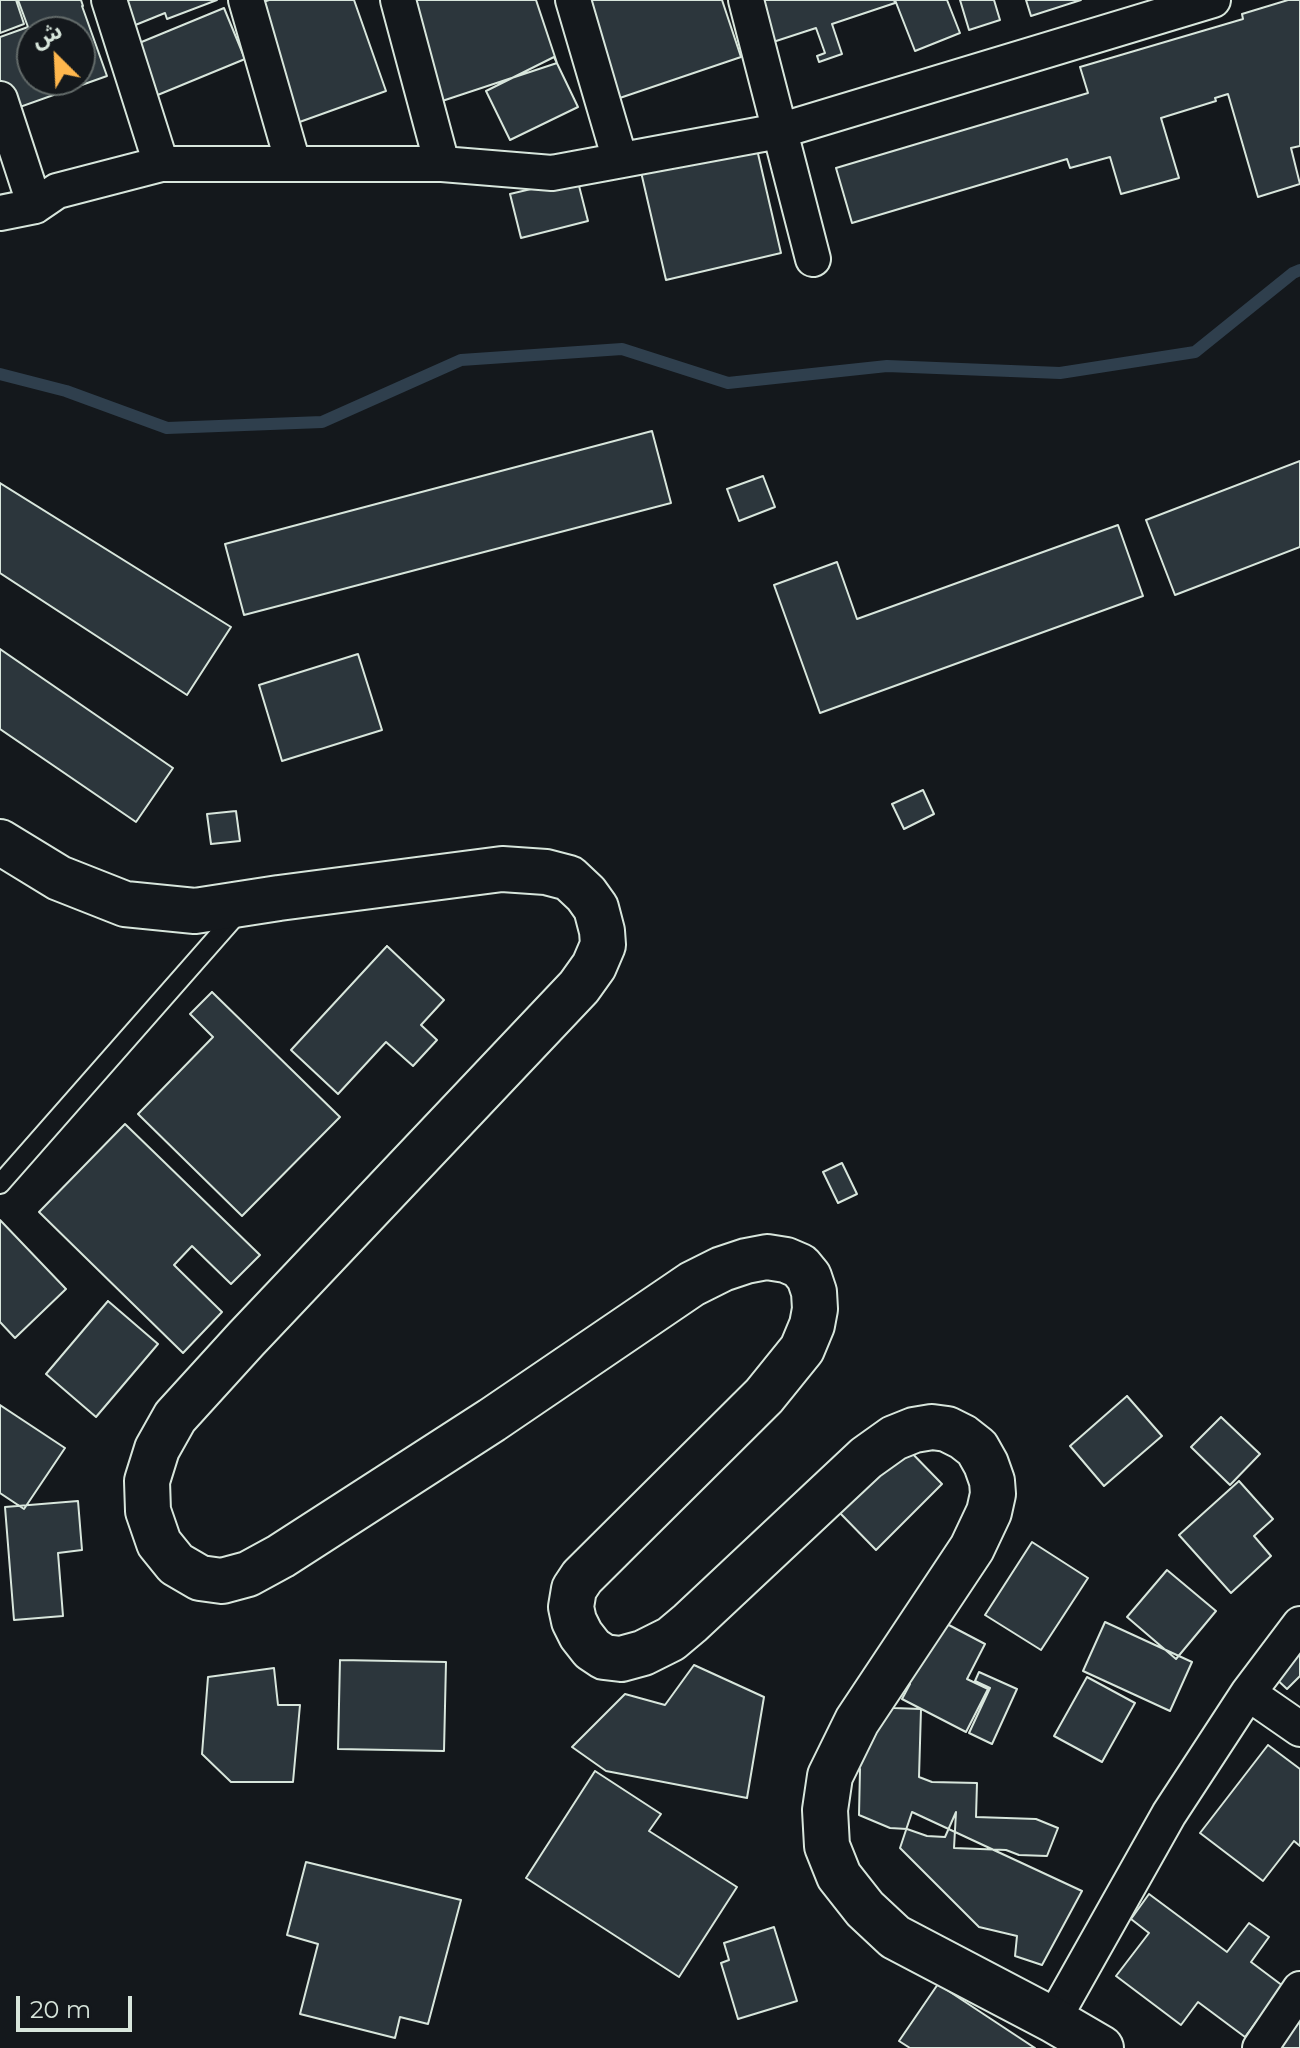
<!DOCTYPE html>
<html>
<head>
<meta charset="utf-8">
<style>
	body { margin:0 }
	#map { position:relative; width:1300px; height:2048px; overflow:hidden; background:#14181c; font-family:Montserrat,"Noto Sans Arabic",sans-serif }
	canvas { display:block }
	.north { position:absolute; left:16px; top:16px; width:80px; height:80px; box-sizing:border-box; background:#14181c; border:2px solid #626a69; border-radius:50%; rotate:336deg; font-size:22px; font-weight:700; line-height:32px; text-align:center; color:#d8e6dc }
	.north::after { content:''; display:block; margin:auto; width:28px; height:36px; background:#ffb74d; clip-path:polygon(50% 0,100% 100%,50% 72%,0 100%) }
	.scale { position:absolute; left:16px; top:1996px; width:116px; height:36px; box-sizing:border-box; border:4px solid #d8e6dc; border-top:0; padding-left:10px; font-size:24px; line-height:28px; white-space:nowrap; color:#d8e6dc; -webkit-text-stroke:6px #14181c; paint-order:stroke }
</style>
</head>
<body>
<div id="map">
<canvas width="1300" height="2048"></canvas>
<div class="north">ش</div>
<div class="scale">20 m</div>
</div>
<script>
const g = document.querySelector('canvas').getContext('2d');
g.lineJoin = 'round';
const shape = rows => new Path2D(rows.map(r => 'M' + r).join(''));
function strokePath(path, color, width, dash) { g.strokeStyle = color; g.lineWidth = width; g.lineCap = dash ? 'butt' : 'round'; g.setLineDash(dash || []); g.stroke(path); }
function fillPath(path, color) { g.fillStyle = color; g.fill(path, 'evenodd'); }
const stream = shape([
	[0,374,66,391,167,428,322,422,461,360,622,349,728,383,887,366,1060,373,1195,352,1293,273,1300,270]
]);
const building = shape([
	[0,0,16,0,24,24,0,33,0,0],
	[18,0,81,0,83,6,82,6,107,76,0,114,0,37,28,27,18,0],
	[32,32,80,32,80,80,32,80,32,32],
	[117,0,217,0,167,19,165,13,128,28,117,0],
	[269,0,354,0,386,91,294,124,252,6,269,0],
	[393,0,536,0,557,63,424,107,393,0],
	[571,0,722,0,741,57,605,103,571,0],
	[756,0,894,0,895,3,832,24,842,54,819,62,817,56,825,53,816,28,770,43,756,0],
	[895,0,947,0,960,33,915,51,895,0],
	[960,0,994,0,1000,20,969,30,960,0],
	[1026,0,1081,0,1031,16,1026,0],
	[1288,0,1300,0,1300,146,1291,148,1300,184,1258,197,1228,94,1215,98,1216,101,1161,118,1179,178,1121,194,1110,157,1070,168,1067,159,852,223,836,168,1088,93,1080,67,1243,19,1242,14,1288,0],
	[224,8,245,59,148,99,127,48,224,8],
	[554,57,578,107,510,140,486,91,554,57],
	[756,145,781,253,666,280,641,172,756,145],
	[577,178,588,221,521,238,510,194,577,178],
	[652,431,671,503,244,615,225,544,652,431],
	[1300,461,1300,547,1175,595,1146,520,1300,461],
	[763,476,775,507,739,521,727,489,763,476],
	[0,483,231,627,187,695,0,573,0,483],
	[1118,525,1143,596,820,713,774,585,837,562,857,619,1118,525],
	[0,649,173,768,136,822,0,729,0,649],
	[358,654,382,730,282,761,259,685,358,654],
	[923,790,934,814,904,829,892,804,923,790],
	[236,811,240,841,211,844,207,814,236,811],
	[387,946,444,1000,421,1025,437,1040,413,1066,386,1042,338,1094,291,1050,387,946],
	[212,992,340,1117,242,1216,138,1114,213,1037,190,1014,212,992],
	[125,1124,260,1255,231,1284,192,1246,174,1265,222,1312,183,1353,39,1212,125,1124],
	[842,1163,857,1194,838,1203,823,1172,842,1163],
	[0,1220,66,1289,15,1338,0,1322,0,1220],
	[108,1301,158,1344,96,1417,46,1374,108,1301],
	[1127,1396,1162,1436,1104,1486,1070,1446,1127,1396],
	[0,1405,65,1448,24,1509,0,1493,0,1405],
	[1221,1417,1260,1454,1230,1485,1191,1447,1221,1417],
	[905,1446,942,1484,876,1550,838,1511,905,1446],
	[1239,1481,1273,1519,1254,1536,1271,1556,1231,1593,1179,1535,1239,1481],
	[78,1501,82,1550,58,1553,63,1616,14,1620,5,1507,78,1501],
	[1032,1542,1088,1578,1041,1650,985,1615,1032,1542],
	[1167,1570,1216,1611,1176,1659,1127,1617,1167,1570],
	[926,1613,985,1644,967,1679,988,1689,966,1732,902,1699,910,1684,894,1676,926,1613],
	[1105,1622,1192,1662,1170,1711,1083,1671,1105,1622],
	[1300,1633,1300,1676,1287,1689,1256,1660,1300,1633],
	[340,1660,446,1662,444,1751,338,1749,340,1660],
	[694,1665,764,1697,747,1798,606,1771,572,1747,625,1694,665,1705,694,1665],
	[274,1668,278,1705,300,1705,293,1782,231,1782,202,1754,208,1677,274,1668],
	[979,1672,1017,1689,992,1744,969,1733,990,1688,975,1681,979,1672],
	[1087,1677,1135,1703,1102,1762,1054,1736,1087,1677],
	[853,1692,894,1708,921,1709,919,1777,932,1782,977,1783,976,1817,1036,1819,1058,1828,1047,1856,1019,1855,1006,1850,954,1848,956,1812,945,1837,927,1836,907,1829,890,1828,859,1815,860,1769,837,1768,853,1692],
	[1268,1745,1300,1769,1300,1846,1294,1841,1263,1881,1200,1833,1268,1745],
	[595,1771,661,1814,649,1831,737,1887,679,1977,526,1878,595,1771],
	[912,1812,1082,1891,1042,1965,1015,1956,1017,1936,979,1927,900,1848,912,1812],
	[306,1862,461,1900,428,2024,400,2017,395,2038,300,2014,318,1944,287,1935,306,1862],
	[1149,1894,1227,1952,1249,1923,1269,1937,1251,1962,1283,1986,1245,2037,1198,2002,1181,2025,1116,1976,1149,1933,1131,1919,1149,1894],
	[774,1927,797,2001,738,2019,721,1963,729,1960,724,1943,774,1927],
	[938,1984,1035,2048,910,2048,899,2041,938,1984],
	[1300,2011,1300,2048,1272,2048,1300,2011]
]);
const lane = shape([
	[0,1184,240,911]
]);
const street = shape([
	[109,0,161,164],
	[246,0,293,163],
	[398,0,442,164],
	[573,0,620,160],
	[746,0,813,259],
	[0,99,35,206],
	[0,213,35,206,57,191,161,164,442,164,552,173,779,131,1213,0],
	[1248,1693,1300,1729],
	[1053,2020,1169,1814,1248,1693,1300,1624],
	[1260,2048,1300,1989]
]);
const secondary = shape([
	[0,842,59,878,125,904,195,911,279,898,502,869,546,872,569,878,586,894,596,908,602,931,603,945,594,966,579,987,246,1339,175,1417,157,1449,147,1481,148,1511,159,1543,176,1564,200,1578,222,1581,248,1574,281,1556,492,1420,692,1284,722,1269,746,1261,767,1257,786,1260,800,1266,809,1277,814,1292,815,1309,812,1325,802,1349,764,1396,582,1577,574,1589,571,1607,574,1621,581,1635,592,1649,604,1657,621,1659,643,1653,671,1639,690,1623,866,1458,894,1438,914,1430,932,1427,947,1429,963,1437,977,1448,986,1464,992,1481,993,1494,989,1512,972,1548,857,1721,830,1776,825,1810,827,1846,839,1876,865,1909,895,1937,1053,2020,1101,2048]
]);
strokePath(stream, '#2f3f4d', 12);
fillPath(building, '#2c363c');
strokePath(building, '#d8e6dc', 2);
strokePath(lane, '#d8e6dc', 22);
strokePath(street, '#d8e6dc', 38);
strokePath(secondary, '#d8e6dc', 48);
strokePath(lane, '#14181c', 18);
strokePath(street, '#14181c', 34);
strokePath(secondary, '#14181c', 44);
</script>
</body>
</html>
